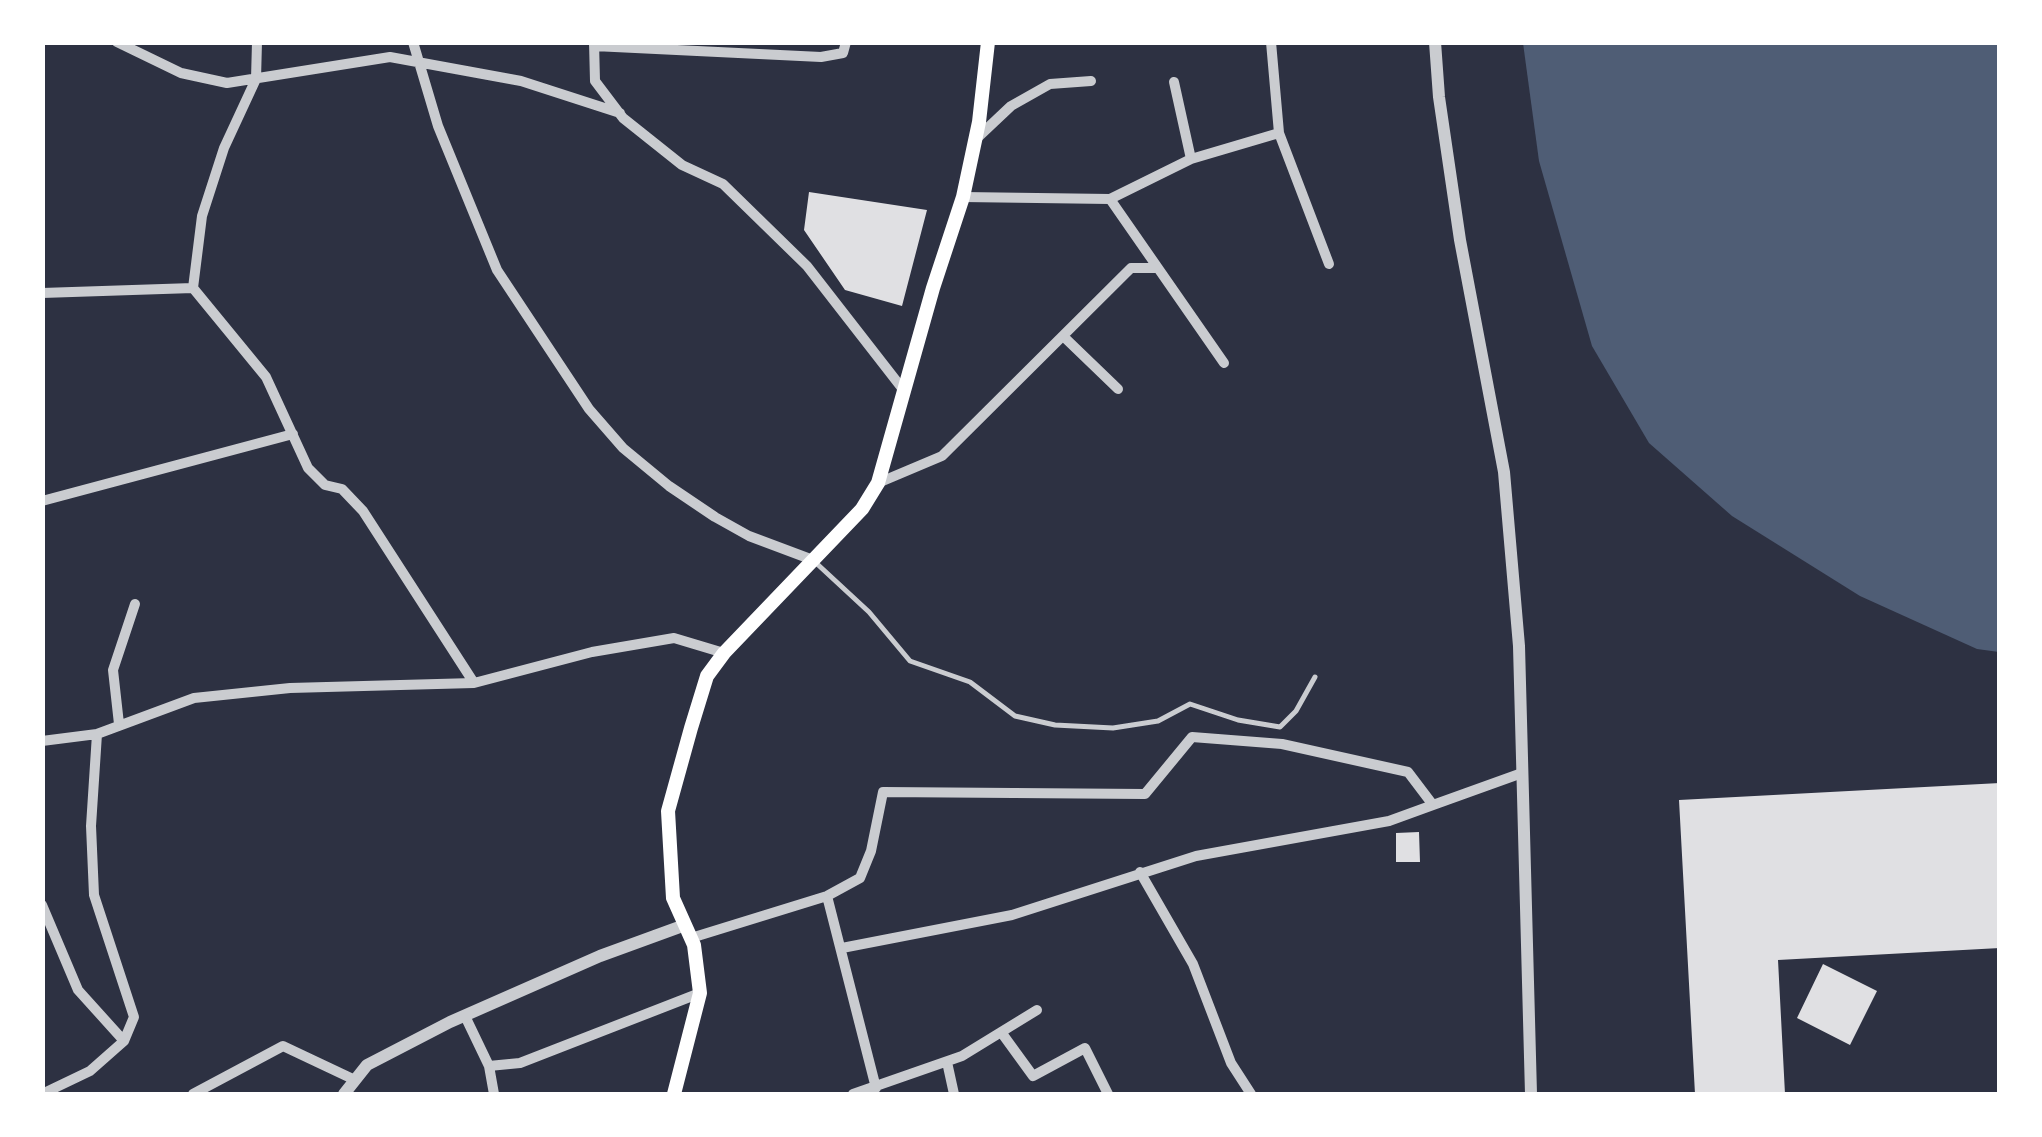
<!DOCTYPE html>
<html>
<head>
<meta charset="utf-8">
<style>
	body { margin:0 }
	#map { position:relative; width:2042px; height:1137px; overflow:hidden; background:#2d3142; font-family:Poppins,sans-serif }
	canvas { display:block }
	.frame { position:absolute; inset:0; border:45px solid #fff; pointer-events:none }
</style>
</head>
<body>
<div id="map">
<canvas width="2042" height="1137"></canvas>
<div class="frame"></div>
</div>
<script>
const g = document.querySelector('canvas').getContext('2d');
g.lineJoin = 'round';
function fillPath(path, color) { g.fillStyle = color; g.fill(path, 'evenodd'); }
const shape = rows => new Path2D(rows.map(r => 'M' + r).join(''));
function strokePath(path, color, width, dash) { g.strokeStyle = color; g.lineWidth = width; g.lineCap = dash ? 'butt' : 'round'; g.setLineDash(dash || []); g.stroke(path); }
const water = shape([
	[1523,43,1999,43,1999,652,1977,649,1860,596,1732,516,1649,443,1592,346,1539,161]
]);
const building = shape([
	[809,192,927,210,902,306,845,290,804,230],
	[2000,783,2000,948,1778,960,1785,1094,1695,1094,1679,800],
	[1419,832,1420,862,1396,862,1396,833],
	[1823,964,1877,991,1850,1045,1797,1018]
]);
const service = shape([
	[815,562,869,612,910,661,970,682,1015,716,1055,725,1113,728,1158,721,1190,704,1238,720,1280,727,1296,711,1315,677]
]);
const minor = shape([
	[117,42,181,73,227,83,390,57,521,81,620,113],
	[257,42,256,79,224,148,202,216,193,288,266,377,308,468,325,485,342,489,363,511,474,683],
	[413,42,438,126,497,270,589,409,623,448,669,486,715,517,749,536,813,560],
	[594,42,595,81,623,118,682,165,723,184,807,266,905,392],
	[1271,42,1279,133,1329,264],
	[594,46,821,57,843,53,846,42],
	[1174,82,1191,159],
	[976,139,1011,106,1050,84,1091,81],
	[963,197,1110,199,1191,159,1279,133],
	[1110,199,1224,363],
	[42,293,193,288],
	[1063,336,1118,389],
	[878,483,942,456,1131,268,1156,268],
	[42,501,293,434],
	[119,724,113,670,135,604],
	[42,741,97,734,194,698,290,688,474,683,592,652,674,638,724,653],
	[1433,805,1522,773],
	[1140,872,1193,964,1231,1063,1251,1094],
	[827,896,876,1088],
	[42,905,78,990,124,1041],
	[691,938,827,896,860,878,871,851,883,792,1145,794,1192,737,1282,744,1408,772,1433,805,1389,821,1196,856,1012,915,842,948],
	[465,1016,489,1066,494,1094],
	[1001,1032,1033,1076,1085,1048,1108,1094],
	[947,1062,954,1094],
	[489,1066,520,1063,700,993],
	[42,1094,90,1071,124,1041,134,1017,94,895,91,826,97,734],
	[193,1094,283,1046,355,1080],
	[853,1094,962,1056,1037,1010]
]);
const tertiary = shape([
	[1435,42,1439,97,1460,240,1504,472,1519,646,1531,1094],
	[344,1094,367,1065,450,1022,600,956,685,925]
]);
const secondary = shape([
	[674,1094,700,993,694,945,673,898,668,811,691,728,707,676,724,653,862,509,878,483,933,288,963,197,979,122,988,42]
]);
fillPath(water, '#4f5d75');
fillPath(building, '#e0e0e3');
strokePath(service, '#caccd0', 5);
strokePath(minor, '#caccd0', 10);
strokePath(tertiary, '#caccd0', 12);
strokePath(secondary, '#fff', 14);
</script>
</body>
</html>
